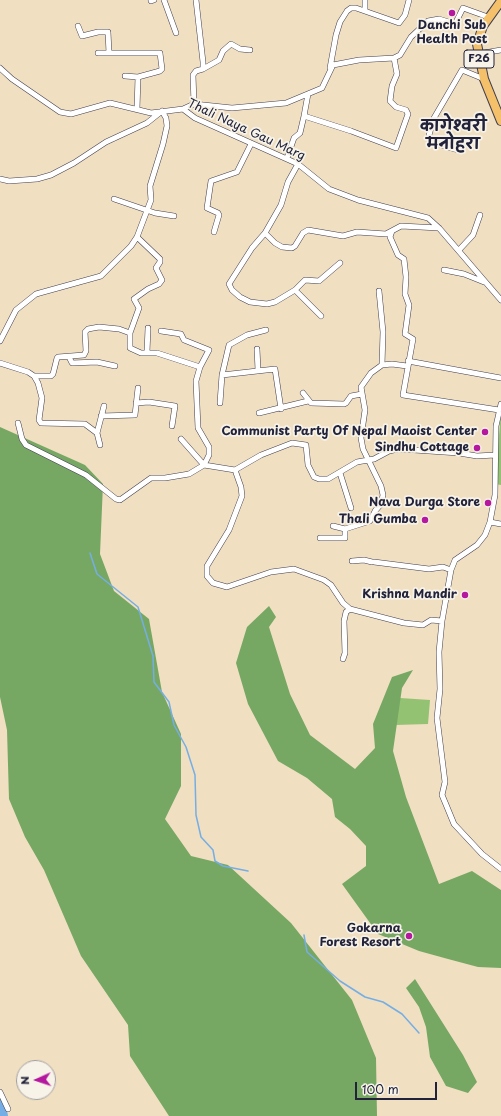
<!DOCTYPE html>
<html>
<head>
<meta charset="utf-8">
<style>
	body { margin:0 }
	#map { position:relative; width:501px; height:1116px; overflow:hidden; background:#f0dfc1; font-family:"Playpen Sans",sans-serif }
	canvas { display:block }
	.north { position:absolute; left:16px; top:1060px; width:40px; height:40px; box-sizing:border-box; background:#f7f3e8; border:1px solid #a29fa3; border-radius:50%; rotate:267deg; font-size:11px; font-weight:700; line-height:16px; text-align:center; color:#22223b }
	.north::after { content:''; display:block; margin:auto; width:14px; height:18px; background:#b5179e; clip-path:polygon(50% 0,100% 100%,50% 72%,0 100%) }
	.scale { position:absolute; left:355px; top:1082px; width:82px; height:18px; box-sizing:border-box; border:2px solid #22223b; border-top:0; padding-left:5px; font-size:12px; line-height:14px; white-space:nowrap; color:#22223b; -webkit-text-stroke:3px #f7f3e8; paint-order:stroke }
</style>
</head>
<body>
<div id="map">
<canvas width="501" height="1116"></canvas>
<div class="north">N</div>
<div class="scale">100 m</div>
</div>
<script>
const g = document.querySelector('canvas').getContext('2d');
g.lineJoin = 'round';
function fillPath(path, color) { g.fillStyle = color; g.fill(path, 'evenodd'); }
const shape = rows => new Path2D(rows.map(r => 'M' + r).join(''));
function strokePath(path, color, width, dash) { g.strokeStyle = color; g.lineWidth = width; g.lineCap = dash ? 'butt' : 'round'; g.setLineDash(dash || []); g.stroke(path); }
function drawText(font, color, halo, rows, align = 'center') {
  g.font = font + ' "Playpen Sans","Playpen Sans Deva",sans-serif'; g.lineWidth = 3.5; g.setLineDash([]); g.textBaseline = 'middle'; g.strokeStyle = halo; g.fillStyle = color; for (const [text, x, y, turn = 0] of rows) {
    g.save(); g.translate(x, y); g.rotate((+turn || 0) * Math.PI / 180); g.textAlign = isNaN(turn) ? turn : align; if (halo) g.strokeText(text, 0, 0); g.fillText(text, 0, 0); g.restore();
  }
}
const green = shape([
	[501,411,501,485,495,484],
	[400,698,430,700,428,724,395,725]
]);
const forest = shape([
	[0,427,85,465,103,484,100,554,114,591,149,619,162,692,181,734,181,786,165,819,191,856,228,865,291,923,352,1000,376,1058,377,1116,169,1116,130,1056,128,1025,81,956,44,870,25,837,9,799,7,730,0,697],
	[269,606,276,617,269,627,290,694,310,735,355,769,375,748,373,724,392,677,413,670,402,688,393,751,406,797,439,884,472,871,501,890,501,968,478,967,448,959,419,951,378,934,342,884,366,866,366,846,350,829,335,817,332,799,307,778,278,761,248,704,236,663,247,627],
	[415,979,463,1055,477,1082,468,1093,446,1086,430,1057,426,1027,419,1007,406,988]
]);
const stream = shape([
	[90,553,97,574,138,607,153,656,154,682,169,702,174,725,186,747,195,775,196,815,201,837,213,850,215,861,223,866,248,871],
	[304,935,307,952,340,981,365,997,383,1002,402,1014,419,1033]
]);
const river = shape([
	[0,1101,3,1116]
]);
const street = shape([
	[164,0,176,33],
	[151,1,154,0],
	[365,11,365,0],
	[78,26,82,36,98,32,108,32,109,53],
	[98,53,160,53,162,69,160,71,138,77,125,76],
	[478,54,501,50],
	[0,68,12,79,60,112,71,114,110,103,151,113,183,109,195,118,298,164,329,189,358,200,428,218,439,228,501,300],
	[330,68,336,35,340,22,347,11,351,8,356,8,399,23,405,15,409,0],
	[203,69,219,60,223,51,231,44,240,49,250,50],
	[308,94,304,116,351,131,396,148,408,114,406,110,396,107,390,101,392,86,397,74,394,58],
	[194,104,193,75,196,71,203,69,203,62,196,0],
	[137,109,138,77],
	[183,109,194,104,232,108,286,103,322,88,333,65,359,60,394,58,400,55,411,37,428,21,439,19,455,24,463,8,488,17],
	[461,151,441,145,430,139,429,135,434,118,462,70,484,79],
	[287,158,294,138,300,133,304,116],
	[298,164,288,182,281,205,265,233,275,243,282,247,292,248,295,246,303,233,308,230,343,236,357,232,386,234,401,226,439,228],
	[0,179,9,181,37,179,51,175,74,163,106,142,147,123,162,111,166,118,167,126,163,144,150,186,151,200,137,237,131,246,101,276,36,294,16,310,0,341],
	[114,199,155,213,174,216],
	[392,231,390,237,398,255,404,259,406,277,405,294,409,305,405,334,413,339,403,395,499,410],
	[214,232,219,215,218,213,207,208,211,181,237,172,251,144],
	[265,233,252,248,229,284,232,290,240,297,250,302,267,304,275,302,295,290,305,280,319,281,340,263],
	[137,237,160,259,160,262,156,268,162,280,159,284,148,289,134,299,139,308,130,333,130,348,141,353,157,353,200,367],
	[459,250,473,235,480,215],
	[444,270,464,274,484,282],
	[295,290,321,316],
	[379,291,383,332,382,365],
	[161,331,181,334,184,340,209,350,200,367,196,381,198,428,209,447,209,455,204,465,181,439],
	[257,349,258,370],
	[147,352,148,328],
	[69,357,72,363,97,362,115,366],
	[408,361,501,378],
	[0,363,28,372,34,376,38,383,42,398,39,420,41,423,85,424,97,433,100,445],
	[222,375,275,369,281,409],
	[34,376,51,376,53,374,57,358,58,357,84,355,86,351,85,332,88,329,99,327,119,329,130,333],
	[303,393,311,403,344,404,346,403,351,396,362,394],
	[136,403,149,402,175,406,172,426],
	[220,403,222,375,229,345,247,335,266,330],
	[501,404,496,426,495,495,490,522,485,535,477,545,455,560,451,570,442,621,439,652,440,689,437,718,445,782,442,795,447,807,454,824,482,854,501,869],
	[259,413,308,401],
	[101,416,135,415,138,388],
	[18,423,22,439,26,445,86,475,116,499,120,500,151,478,165,478,189,474,204,465,235,470,241,487,242,496,229,530,207,566,207,576,213,583,227,587,271,572,294,569,324,580,331,585,343,603,350,609],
	[97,433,104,406],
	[235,470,261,455,292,443,306,445,308,465,314,477,319,479,328,479,357,462,374,459,389,451,399,449,459,453,477,456,495,455],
	[340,473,351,508],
	[490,522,501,524],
	[333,526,345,529],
	[320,538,345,538,345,529,370,521,375,511,381,504,383,495,381,486,363,449,361,438,365,410,361,387,371,373,382,365,392,364,407,366],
	[352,561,364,560,372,562],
	[374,562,429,569,443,567,451,570],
	[343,659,345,653,344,621,346,612,350,609,404,623,423,625,431,620,442,621],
	[0,1092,8,1109]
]);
const primary = shape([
	[501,1,483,26,477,44,484,79,501,121]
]);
const markers = [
	[452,13,4,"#b5179e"],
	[485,432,4,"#b5179e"],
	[477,448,4,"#b5179e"],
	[488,503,4,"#b5179e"],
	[425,520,4,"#b5179e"],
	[465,595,4,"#b5179e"],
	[409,936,4,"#b5179e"]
];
const shields = [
	[479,59,30]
];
const shieldNames = [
	["F26",479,59]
];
const poiNames = [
	["Danchi Sub",452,26,"center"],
	["Health Post",452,40,"center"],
	["Communist Party Of Nepal Maoist Center",477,432],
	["Sindhu Cottage",469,448],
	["Nava Durga Store",480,503],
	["Thali Gumba",417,520],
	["Krishna Mandir",457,595],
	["Gokarna",401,929],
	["Forest Resort",401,943]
];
const streetNames = [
	["Thali Naya Gau Marg",246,130,25]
];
const districtNames = [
	["कागेश्वरी",453,127],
	["मनोहरा",453,145]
];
fillPath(green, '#93c272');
fillPath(forest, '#76a864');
strokePath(stream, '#75aee5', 1.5);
strokePath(river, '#75aee5', 10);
strokePath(street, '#413e4f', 6);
strokePath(primary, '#413e4f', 10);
strokePath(street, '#fff', 5);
strokePath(primary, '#f4c16a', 8);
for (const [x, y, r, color] of markers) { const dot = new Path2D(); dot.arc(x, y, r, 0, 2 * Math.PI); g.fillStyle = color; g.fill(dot); strokePath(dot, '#f7f3e8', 1.5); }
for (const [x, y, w] of shields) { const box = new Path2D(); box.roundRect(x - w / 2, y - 9, w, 18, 3); g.fillStyle = '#f7f3e8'; g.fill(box); strokePath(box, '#22223b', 1); }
drawText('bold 11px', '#22223b', null, shieldNames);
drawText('bold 12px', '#22223b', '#f7f3e8', poiNames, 'right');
drawText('12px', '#22223b', '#f7f3e8', streetNames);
drawText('bold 16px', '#22223b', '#f7f3e8', districtNames);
</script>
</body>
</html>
